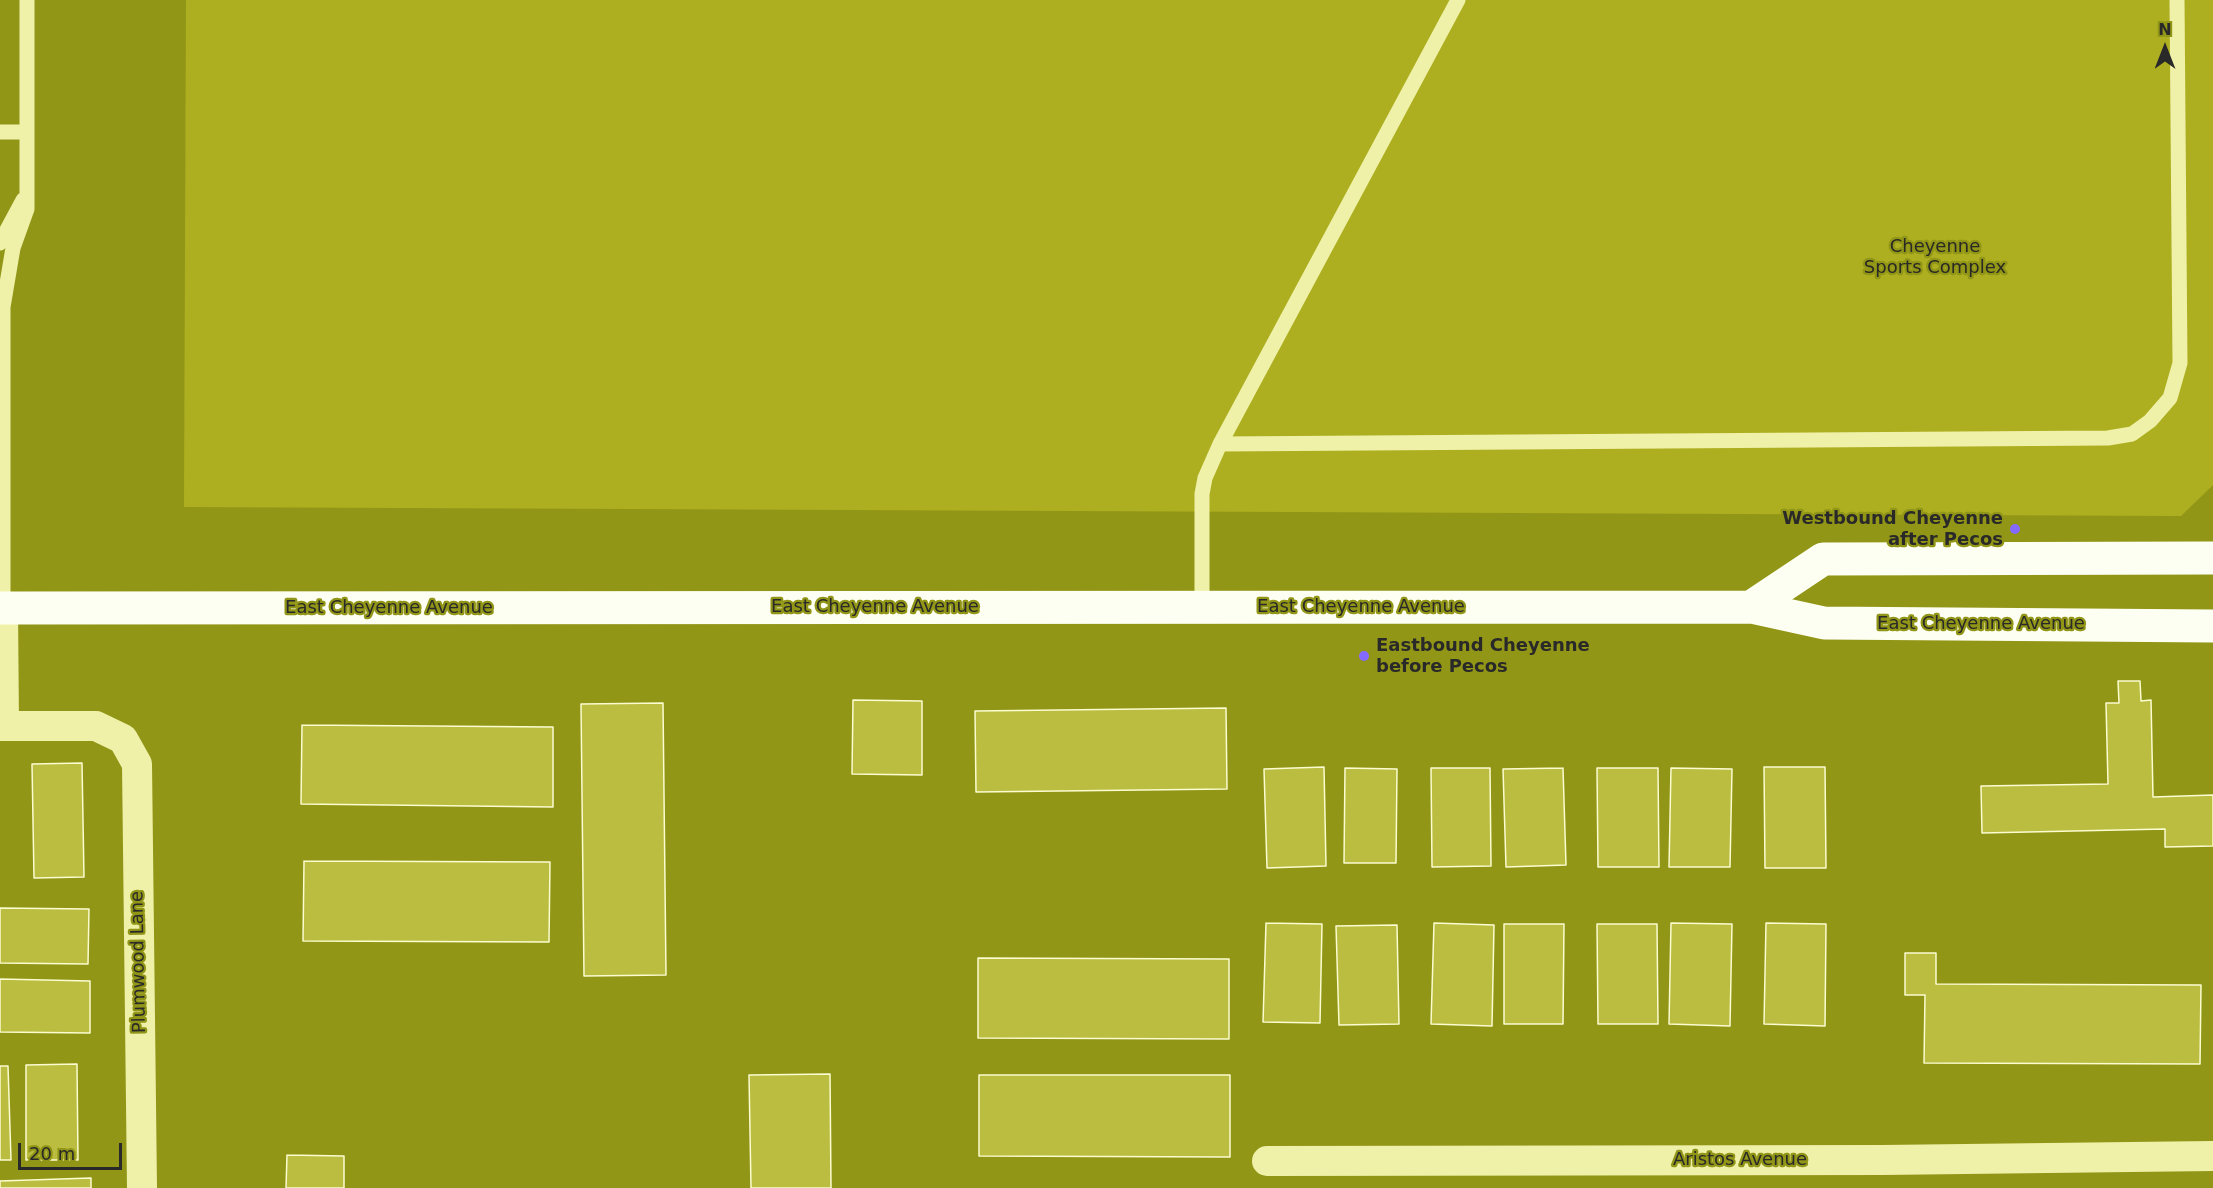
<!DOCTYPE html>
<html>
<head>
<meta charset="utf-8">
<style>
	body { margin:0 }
	#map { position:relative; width:2213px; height:1188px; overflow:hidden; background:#929617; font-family:"DejaVu Sans",sans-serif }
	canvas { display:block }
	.north { position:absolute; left:2135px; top:18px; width:60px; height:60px; -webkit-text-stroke:4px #929617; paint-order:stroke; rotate:0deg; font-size:16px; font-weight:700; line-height:24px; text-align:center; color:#292929 }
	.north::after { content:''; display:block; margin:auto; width:21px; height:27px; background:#292929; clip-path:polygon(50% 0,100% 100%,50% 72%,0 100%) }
	.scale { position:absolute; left:18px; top:1143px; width:104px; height:27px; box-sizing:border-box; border:3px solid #292929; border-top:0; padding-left:8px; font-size:18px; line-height:21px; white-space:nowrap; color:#292929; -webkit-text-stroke:4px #929617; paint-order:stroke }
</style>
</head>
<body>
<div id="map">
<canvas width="2213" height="1188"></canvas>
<div class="north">N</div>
<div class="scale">20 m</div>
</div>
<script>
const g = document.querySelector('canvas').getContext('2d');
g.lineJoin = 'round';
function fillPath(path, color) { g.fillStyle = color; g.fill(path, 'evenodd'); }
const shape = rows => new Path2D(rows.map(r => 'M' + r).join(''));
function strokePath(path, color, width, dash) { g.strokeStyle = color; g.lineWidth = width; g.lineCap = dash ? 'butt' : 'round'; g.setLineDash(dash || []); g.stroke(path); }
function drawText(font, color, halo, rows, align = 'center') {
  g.font = font + ' "DejaVu Sans",sans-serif'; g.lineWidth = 4.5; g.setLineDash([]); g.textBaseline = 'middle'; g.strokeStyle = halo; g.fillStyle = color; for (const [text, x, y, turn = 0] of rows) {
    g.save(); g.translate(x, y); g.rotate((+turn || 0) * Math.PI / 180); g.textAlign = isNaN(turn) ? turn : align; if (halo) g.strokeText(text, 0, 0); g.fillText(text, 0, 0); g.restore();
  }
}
const green = shape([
	[186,0,2213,0,2213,485,2181,516,184,507]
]);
const building = shape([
	[2118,681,2140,681,2141,701,2151,700,2153,797,2213,795,2213,846,2165,847,2165,829,1982,833,1981,786,2108,784,2106,703,2119,703,2118,681],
	[853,700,922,701,922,775,852,774,853,700],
	[663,703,666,975,584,976,581,704,663,703],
	[1226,708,1227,789,976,792,975,711,1226,708],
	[302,725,553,727,553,807,301,804,302,725],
	[82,763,84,877,34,878,32,764,82,763],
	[1324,767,1326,866,1267,868,1264,769,1324,767],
	[1764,767,1825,767,1826,868,1765,868,1764,767],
	[1345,768,1397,769,1396,863,1344,863,1345,768],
	[1431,768,1490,768,1491,866,1432,867,1431,768],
	[1563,768,1566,865,1506,867,1503,769,1563,768],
	[1597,768,1658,768,1659,867,1598,867,1597,768],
	[1671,768,1732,769,1730,867,1669,867,1671,768],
	[304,861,550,862,549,942,303,941,304,861],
	[0,908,89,909,88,964,0,963,0,908],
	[1266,923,1322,924,1320,1023,1263,1022,1266,923],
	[1434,923,1494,925,1492,1026,1431,1024,1434,923],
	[1671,923,1732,924,1730,1026,1669,1024,1671,923],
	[1766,923,1826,924,1825,1026,1764,1024,1766,923],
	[1504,924,1564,924,1563,1024,1504,1024,1504,924],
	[1597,924,1657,924,1658,1024,1598,1024,1597,924],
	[1397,925,1399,1024,1339,1025,1336,926,1397,925],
	[1905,953,1936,953,1936,984,2201,985,2200,1064,1924,1063,1925,995,1905,995,1905,953],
	[978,958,1229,959,1229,1039,978,1038,978,958],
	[0,979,90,981,90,1033,0,1032,0,979],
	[77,1064,78,1160,26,1160,26,1065,77,1064],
	[0,1066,8,1066,11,1160,0,1160,0,1066],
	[830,1074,831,1188,751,1188,749,1075,830,1074],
	[979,1075,1230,1075,1230,1157,979,1156,979,1075],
	[287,1155,344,1156,344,1188,286,1188,287,1155],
	[91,1178,91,1188,0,1188,0,1181,91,1178]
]);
const service = shape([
	[0,132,27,132],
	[0,243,23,200],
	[1220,444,2108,438,2132,434,2150,421,2170,398,2180,363,2177,0],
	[1202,607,1202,494,1205,478,1220,444,1458,0],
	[3,608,3,307,13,248,27,209,27,0]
]);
const minor = shape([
	[3,608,4,726],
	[0,726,96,726,123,739,137,764,142,1188],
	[1267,1161,1882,1160,2213,1156]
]);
const primary = shape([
	[1751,607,1823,559,2213,558],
	[0,608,1751,607,1824,623,2213,626]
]);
const markers = [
	[2015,529,6,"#8469ff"],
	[1364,656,6,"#8469ff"]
];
const parkNames = [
	["Cheyenne",1935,247],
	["Sports Complex",1935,268]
];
const poiNames = [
	["Westbound Cheyenne",2003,519],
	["after Pecos",2003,540],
	["Eastbound Cheyenne",1376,646,"left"],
	["before Pecos",1376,667,"left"]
];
const streetNames = [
	["East Cheyenne Avenue",875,607],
	["East Cheyenne Avenue",1361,607],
	["East Cheyenne Avenue",389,608],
	["East Cheyenne Avenue",1981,624],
	["Plumwood Lane",139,962,-91],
	["Aristos Avenue",1740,1160]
];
fillPath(green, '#adaf20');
fillPath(building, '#babd40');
strokePath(building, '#fbfcd0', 1.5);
strokePath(service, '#f0f1a9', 15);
strokePath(minor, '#f0f1a9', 30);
strokePath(primary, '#fefff3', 33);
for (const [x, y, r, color] of markers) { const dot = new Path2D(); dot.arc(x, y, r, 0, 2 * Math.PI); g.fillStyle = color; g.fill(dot); strokePath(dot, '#929617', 2); }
drawText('18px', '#282824', '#929617', parkNames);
drawText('bold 18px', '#292929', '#929617', poiNames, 'right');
drawText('18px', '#292929', '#929617', streetNames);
</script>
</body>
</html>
